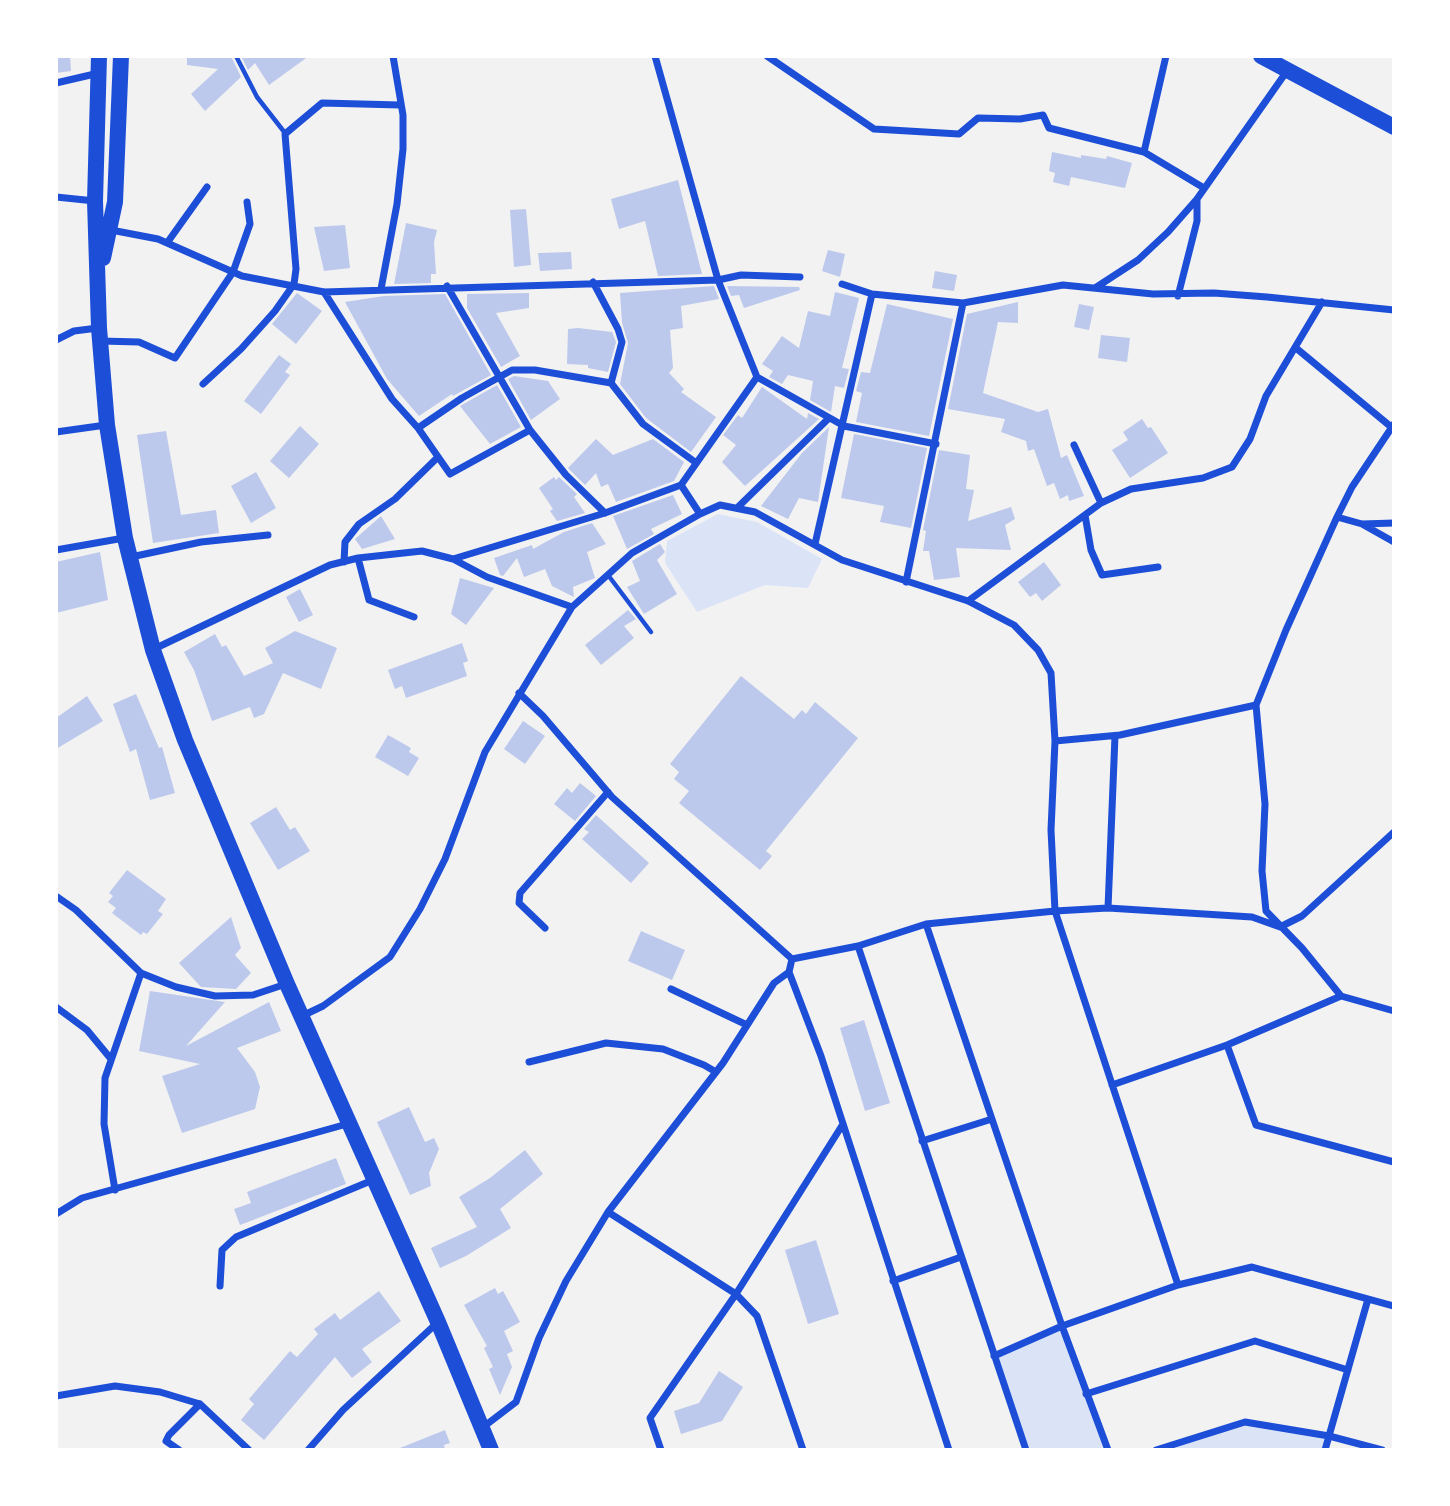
<!DOCTYPE html>
<html>
<head>
<meta charset="utf-8">
<style>
	body { margin:0 }
	#map { position:relative; width:1450px; height:1506px; overflow:hidden; background:#f2f2f2; font-family:Manrope,sans-serif }
	canvas { display:block }
	.frame { position:absolute; inset:0; border:58px solid #fff; pointer-events:none }
</style>
</head>
<body>
<div id="map">
<canvas width="1450" height="1506"></canvas>
<div class="frame"></div>
</div>
<script>
const g = document.querySelector('canvas').getContext('2d');
g.lineJoin = 'round';
function fillPath(path, color) { g.fillStyle = color; g.fill(path, 'evenodd'); }
const shape = rows => new Path2D(rows.map(r => 'M' + r).join(''));
function strokePath(path, color, width, dash) { g.strokeStyle = color; g.lineWidth = width; g.lineCap = dash ? 'butt' : 'round'; g.setLineDash(dash || []); g.stroke(path); }
const green = shape([
	[718,514,757,522,822,559,808,588,765,585,697,612,665,563,667,541],
	[1062,1326,1108,1450,1026,1450,994,1356],
	[1245,1422,1329,1436,1325,1450,1156,1450]
]);
const building = shape([
	[56,56,70,56,71,71,56,73],
	[187,56,231,56,241,77,205,111,191,94,218,69,187,65],
	[241,56,309,56,269,85,255,63,248,70],
	[1052,152,1081,158,1081,155,1106,159,1107,156,1132,163,1125,188,1071,177,1069,186,1053,182,1055,173,1049,171],
	[678,180,702,274,658,276,645,221,619,229,611,199],
	[526,209,531,265,514,267,510,210],
	[406,223,437,230,434,242,436,274,431,274,431,283,394,284],
	[345,225,350,268,324,271,314,227],
	[828,250,845,254,840,277,822,271],
	[571,252,572,269,540,271,538,253],
	[935,271,957,275,954,291,932,288],
	[714,286,719,299,681,306,683,328,670,330,673,368,669,373,684,389,681,392,716,417,691,452,646,418,620,384,628,343,622,323,620,293],
	[727,286,799,287,800,290,744,308,739,295,731,296],
	[835,292,859,298,842,368,849,369,844,388,835,386,831,412,810,400,813,381,788,375,782,384,769,377,773,371,762,364,782,336,799,348,808,311,830,316],
	[297,293,322,311,296,344,272,324],
	[529,293,529,308,496,313,520,356,501,367,467,308,467,294],
	[445,294,491,375,453,396,452,394,419,416,387,379,345,302,384,296],
	[1018,302,1018,323,998,322,983,393,1038,412,1048,409,1061,458,1067,455,1084,496,1069,501,1068,495,1060,499,1054,483,1047,486,1034,449,1028,451,1026,441,1001,432,1005,419,948,409,967,314],
	[887,304,953,319,929,436,856,422,862,393,856,391,861,372,870,373],
	[1079,304,1094,307,1089,330,1074,327],
	[578,328,612,332,616,342,608,372,588,368,588,365,567,364,568,329],
	[1101,335,1130,338,1127,362,1098,358],
	[279,355,291,364,285,372,290,375,261,414,244,401],
	[514,376,548,381,560,399,531,420,508,379],
	[497,385,521,427,490,444,460,406],
	[762,387,807,419,808,413,819,419,745,486,722,462,736,445,723,435,738,415,742,418],
	[1142,419,1148,428,1151,427,1168,453,1130,478,1112,450,1128,440,1123,432],
	[300,426,319,444,289,478,270,461],
	[829,427,818,502,799,498,788,519,761,506,802,453],
	[166,431,181,515,216,510,219,533,153,543,137,435],
	[854,434,927,448,911,528,880,522,884,506,841,498],
	[596,439,613,455,653,439,684,462,674,481,616,502,608,484,601,487,596,473,585,485,568,468],
	[939,450,970,455,966,489,974,490,968,521,1011,507,1015,519,1005,525,1011,550,956,548,960,577,934,580,929,551,923,551,926,531,923,530],
	[256,472,276,508,251,523,231,486],
	[554,477,556,480,559,477,577,494,574,497,585,513,557,521,550,511,553,509,539,488],
	[673,495,682,514,651,529,654,534,627,549,613,516],
	[381,516,395,539,362,549,355,539],
	[592,523,606,544,587,552,595,578,573,587,574,597,552,586,545,569,524,577,517,558,503,576,500,575,494,558,532,545,533,549,564,532],
	[660,544,665,552,657,560,677,594,644,614,627,587,640,581,632,561],
	[100,552,108,600,56,613,56,562],
	[1044,562,1061,585,1042,601,1036,593,1030,597,1018,582],
	[460,578,494,588,466,625,451,614],
	[300,589,313,615,299,622,286,597],
	[628,610,636,619,624,626,634,638,601,665,585,645],
	[295,631,337,648,321,689,283,673,264,714,254,718,250,707,212,721,194,670,184,652,215,634,222,647,226,645,244,676,273,663,265,648],
	[462,643,468,661,463,663,467,676,406,698,402,686,395,689,388,670],
	[741,676,794,719,802,710,806,714,815,702,858,738,766,851,772,856,760,870,679,803,689,791,674,779,679,772,670,764],
	[136,694,159,748,162,747,175,793,150,800,136,749,130,752,113,704],
	[87,696,103,721,56,749,56,718],
	[523,721,545,736,525,764,504,749],
	[388,735,411,748,409,752,419,758,408,776,375,757],
	[580,783,596,796,575,821,554,804,567,788,572,793],
	[276,807,290,830,295,827,310,851,278,870,250,823],
	[596,815,649,863,631,883,582,839,589,832,584,829],
	[127,870,166,899,158,911,163,914,147,934,143,932,141,935,112,913,116,908,108,902,113,896,109,893],
	[231,917,241,948,235,955,251,973,236,989,201,987,179,963],
	[641,931,685,950,672,980,628,961],
	[150,991,225,1002,186,1046,269,1002,281,1031,237,1048,255,1072,260,1087,255,1109,182,1133,162,1076,200,1064,139,1051],
	[864,1020,890,1103,865,1111,840,1028],
	[409,1107,425,1142,434,1138,439,1149,429,1173,431,1186,410,1195,377,1122],
	[525,1150,543,1174,500,1209,511,1228,466,1256,440,1268,431,1248,477,1227,459,1197,490,1178],
	[336,1158,346,1184,240,1225,234,1209,251,1203,247,1192],
	[816,1240,839,1314,808,1324,785,1250],
	[495,1288,498,1294,503,1291,520,1322,504,1331,513,1351,507,1354,512,1367,500,1395,489,1369,493,1367,484,1348,487,1346,464,1305],
	[379,1291,401,1321,362,1349,372,1362,352,1378,335,1357,264,1440,241,1420,254,1404,249,1399,290,1351,297,1357,318,1334,314,1329,335,1313,340,1320],
	[719,1371,743,1387,722,1421,681,1434,674,1411,699,1403],
	[445,1430,450,1443,444,1445,445,1450,395,1450]
]);
const service = shape([
	[236,56,257,97,285,133],
	[608,575,651,632]
]);
const minor = shape([
	[655,56,718,280,757,377,844,426,936,444],
	[767,56,874,129,959,134,978,118,1020,119,1043,115,1049,128,1144,152,1204,188],
	[56,83,99,73],
	[1144,152,1166,56],
	[56,197,95,201],
	[111,230,158,239,242,276,324,292,718,280,741,275,800,277],
	[167,243,207,187],
	[593,282,618,329,622,342,611,383,643,424,695,462],
	[842,284,872,294],
	[447,286,530,430,566,475,605,513],
	[1095,288,1138,260,1168,232,1197,199,1287,71],
	[381,289,397,204,403,149,403,115,393,56],
	[324,292,392,399,418,428,450,474,530,430],
	[1178,296,1197,221,1197,199],
	[56,340,74,331,98,328],
	[101,341,139,342,175,358,233,272,250,224,247,202],
	[1296,348,1390,426],
	[203,384,241,349,275,311,294,284,296,269,285,134,322,103,400,105],
	[1394,424,1352,487,1337,517,1286,630,1256,705,1265,804,1262,871,1266,911,1302,948,1341,996,1394,1011],
	[418,428,462,398,512,370,535,370,611,383],
	[56,432,106,425],
	[1074,445,1101,503],
	[681,485,700,514],
	[737,508,828,419],
	[1085,515,1091,550,1102,575,1158,567],
	[1337,517,1362,524,1394,523],
	[1362,524,1394,542],
	[815,544,872,294,963,303,1063,285,1153,294,1214,293,1267,297,1394,310],
	[56,550,124,538],
	[131,557,201,542,268,535],
	[358,558,369,600,414,617],
	[453,559,605,513,681,485,757,377],
	[344,562,345,542,359,524,395,499,438,457],
	[906,582,963,303],
	[968,601,1101,503,1131,489,1203,478,1232,467,1250,439,1266,396,1322,302],
	[154,649,330,565,358,558,422,551,453,559,487,577,572,607],
	[519,693,543,716,612,797,792,959],
	[1055,741,1120,735,1256,705],
	[56,896,76,910,141,973,176,987,215,996,253,995,286,984],
	[1108,908,1115,736],
	[926,924,1062,1326,1108,1450],
	[545,928,519,903,520,893,608,792],
	[858,946,1026,1450],
	[789,972,821,1056,949,1450],
	[671,989,747,1025],
	[56,1007,87,1030,111,1059],
	[302,1016,323,1006,390,957,420,909,445,859,485,752,572,607,632,553,700,514,720,505,755,512,842,560,968,601,1014,625,1038,650,1051,673,1055,741,1051,830,1055,911,1178,1285],
	[1227,1045,1256,1125,1394,1162],
	[529,1062,606,1043,663,1049,704,1065,716,1072],
	[1112,1085,1227,1045,1341,996],
	[922,1141,992,1119],
	[115,1190,104,1124,105,1078,141,973],
	[608,1212,736,1294,757,1316,803,1450],
	[56,1214,82,1198,347,1124],
	[893,1281,961,1257],
	[220,1286,222,1250,236,1237,373,1180],
	[994,1356,1062,1326,1178,1285,1252,1267,1394,1306],
	[1086,1394,1255,1341,1348,1370],
	[56,1396,115,1386,160,1392,200,1404,249,1450],
	[482,1428,516,1402,539,1338,566,1281,608,1212,723,1063,774,983,789,972,792,959,858,946,926,924,1055,911,1108,908,1252,917,1280,927,1302,916,1394,832],
	[179,1450,166,1441,169,1435,200,1404],
	[308,1450,343,1410,438,1322],
	[661,1450,650,1418,736,1294,843,1124],
	[1156,1450,1245,1422,1329,1436,1382,1450],
	[1325,1450,1368,1299]
]);
const primary = shape([
	[99,56,95,201,99,328,107,425,125,538,153,650,185,740,287,984,438,1322,491,1450],
	[103,258,115,202,121,56]
]);
const trunk = shape([
	[1261,56,1394,127]
]);
fillPath(green, '#dbe4f7');
fillPath(building, '#bdc9ec');
strokePath(service, '#1d4ed8', 4.5);
strokePath(minor, '#1d4ed8', 7);
strokePath(primary, '#1d4ed8', 16);
strokePath(trunk, '#1d4ed8', 16);
</script>
</body>
</html>
